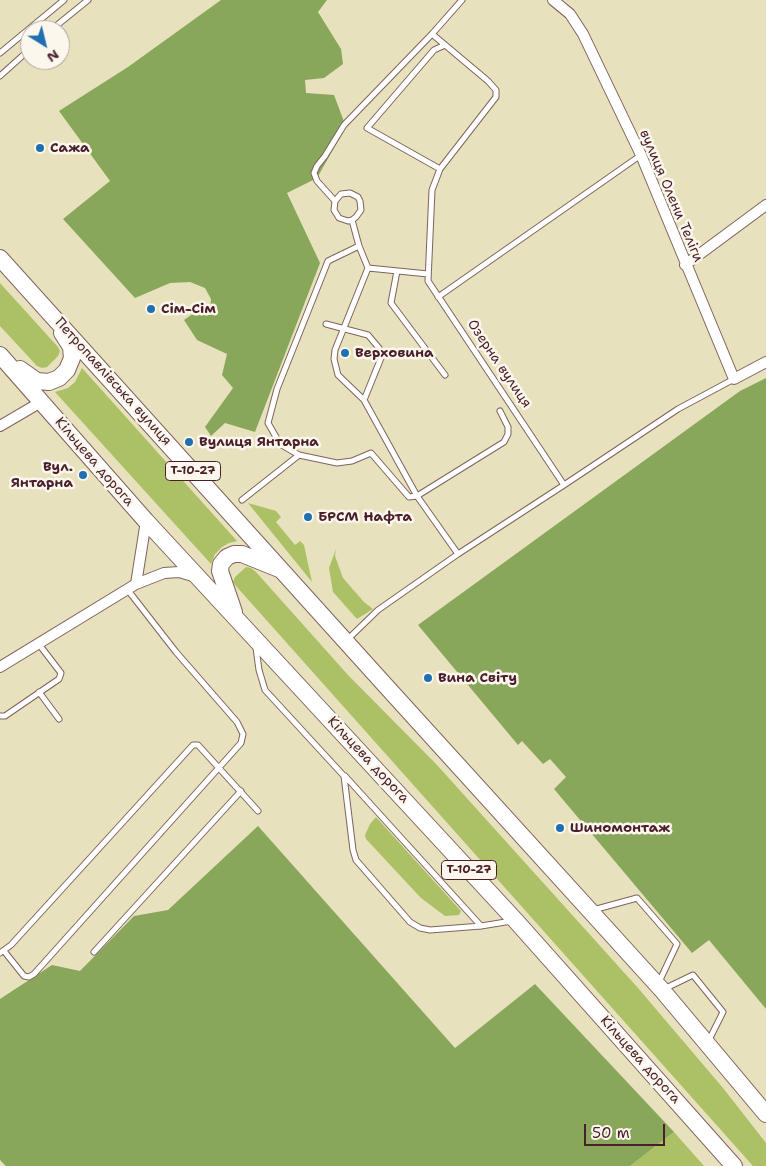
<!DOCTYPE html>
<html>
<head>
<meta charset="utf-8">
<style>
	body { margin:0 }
	#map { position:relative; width:766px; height:1166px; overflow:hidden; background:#e7e1bd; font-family:"Shantell Sans",sans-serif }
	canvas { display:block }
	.north { position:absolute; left:20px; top:20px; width:50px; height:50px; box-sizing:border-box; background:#fbf7ec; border:1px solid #b4a19f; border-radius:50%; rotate:144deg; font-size:14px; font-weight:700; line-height:20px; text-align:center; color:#4a1f2b }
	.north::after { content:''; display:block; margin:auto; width:18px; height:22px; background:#1f6fb2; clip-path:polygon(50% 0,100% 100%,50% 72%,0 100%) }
	.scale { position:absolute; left:584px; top:1124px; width:81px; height:22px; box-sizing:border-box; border:2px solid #4a1f2b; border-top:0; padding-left:6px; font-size:15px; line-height:18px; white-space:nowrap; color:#4a1f2b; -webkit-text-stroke:4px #fbf7ec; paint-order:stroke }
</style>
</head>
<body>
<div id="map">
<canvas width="766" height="1166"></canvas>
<div class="north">N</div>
<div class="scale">50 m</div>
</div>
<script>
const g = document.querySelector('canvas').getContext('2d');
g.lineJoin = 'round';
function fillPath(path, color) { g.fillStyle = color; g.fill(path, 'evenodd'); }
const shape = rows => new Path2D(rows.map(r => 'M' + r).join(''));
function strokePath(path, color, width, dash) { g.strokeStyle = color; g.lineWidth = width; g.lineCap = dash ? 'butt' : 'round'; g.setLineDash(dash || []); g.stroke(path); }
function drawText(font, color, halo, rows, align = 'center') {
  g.font = font + ' "Shantell Sans",sans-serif'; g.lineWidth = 5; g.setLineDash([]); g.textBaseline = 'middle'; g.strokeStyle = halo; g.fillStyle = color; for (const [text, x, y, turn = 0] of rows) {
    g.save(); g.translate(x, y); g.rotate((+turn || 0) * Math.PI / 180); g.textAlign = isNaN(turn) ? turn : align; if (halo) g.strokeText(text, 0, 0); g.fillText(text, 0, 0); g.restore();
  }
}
const green = shape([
	[0,283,58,347,60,351,58,356,47,367,42,368,37,366,0,326],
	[82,368,237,541,229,543,222,547,215,554,211,564,55,392,68,388,75,382],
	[248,503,276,511,281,517,276,522,295,545,300,541,304,545,312,582],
	[336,549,335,556,343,578,364,602,373,609,357,619,333,592,329,568],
	[246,567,251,568,256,572,348,675,437,765,638,988,723,1088,766,1143,766,1166,753,1166,236,586,233,582,235,577],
	[376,817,461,911,459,915,445,916,421,898,366,839,365,835,370,824],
	[674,1132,704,1166,630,1166]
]);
const forest = shape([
	[221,0,327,0,318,12,341,49,343,64,324,78,305,80,306,93,334,95,346,127,317,178,287,193,320,263,255,432,225,423,211,436,205,427,233,388,222,375,227,354,197,340,184,320,194,313,210,313,211,299,205,288,190,282,170,283,135,298,63,219,110,181,59,111,128,67],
	[766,378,766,1009,709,940,692,953,554,789,566,777,550,759,543,764,522,741,518,745,418,625,740,391],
	[258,826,455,1048,535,984,674,1132,630,1166,6,1166,0,1160,0,999,52,965,80,971,134,916,168,910]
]);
const service = shape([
	[51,30,88,0],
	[0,53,64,0],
	[0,76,30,49],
	[440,169,367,128,434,50,445,45],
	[335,201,341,194,350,193,358,197,360,201,361,210,356,217,352,220,348,221,339,218,334,210,335,201,317,181,314,173,317,166,325,156,344,125,432,34,462,0],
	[352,220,359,246,368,268,335,350,334,359,338,375,364,400,417,496,458,554],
	[359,246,328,261,277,389,268,423,280,444,299,455,337,463,352,461,371,453,409,497,417,496,504,442,508,434,508,427,500,411],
	[368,268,428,274],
	[397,271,391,303,445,375],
	[438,297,641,155],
	[326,324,368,335,379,348,381,358,364,400],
	[564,485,678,409,734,379],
	[242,500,299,455],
	[347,640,378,610,458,554,564,485,428,281,432,190,440,169,496,97,496,90,488,81,432,34],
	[256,648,259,670,265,690,344,776,353,850,356,860,410,922,420,928,430,930,481,926,512,921],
	[39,692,59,719],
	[0,716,5,716,59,679,61,673,38,643],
	[345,776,481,926],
	[593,910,637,898,677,944,659,982],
	[4,951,24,976,29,977,34,974,241,743,243,734,237,722,176,652,127,589],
	[94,952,241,791],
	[0,953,11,945,193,745,198,745,258,811],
	[664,989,693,975,723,1012,709,1040]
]);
const minor = shape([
	[553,0,570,14,583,34,641,155,734,379,766,362],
	[685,265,766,205],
	[0,426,41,402],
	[136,584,146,521],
	[0,667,136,584,164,573,179,572,196,577]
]);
const trunk = shape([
	[0,258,385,685,662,990,766,1114],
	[0,355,146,521,516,921,734,1166],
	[20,369,37,381,49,382,59,378,67,370,72,358,71,347,62,333],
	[234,612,220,571,221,564,227,557,234,554,242,554,279,569]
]);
const markers = [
	[40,148,5,"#1f6fb2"],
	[151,309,5,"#1f6fb2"],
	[345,353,5,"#1f6fb2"],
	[189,442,5,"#1f6fb2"],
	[83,475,5,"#1f6fb2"],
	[308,517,5,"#1f6fb2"],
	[428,678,5,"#1f6fb2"],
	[560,828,5,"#1f6fb2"]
];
const shields = [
	[193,471,55],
	[469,870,55]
];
const shieldNames = [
	["Т-10-27",193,471],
	["Т-10-27",469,870]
];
const poiNames = [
	["Сажа",50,148],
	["Сім-Сім",161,309],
	["Верховина",355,353],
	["Вулиця Янтарна",199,442],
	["Вул.",73,467,"right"],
	["Янтарна",73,483,"right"],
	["БРСМ Нафта",318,517],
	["Вина Світу",438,678],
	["Шиномонтаж",570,828]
];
const streetNames = [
	["вулиця Олени Теліги",671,196,67],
	["Озерна вулиця",499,364,56],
	["Петропавлівська вулиця",113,382,48],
	["Кільцева дорога",94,462,49],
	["Кільцева дорога",368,760,47],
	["Кільцева дорога",640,1060,48]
];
fillPath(green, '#acc165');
fillPath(forest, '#89a75a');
strokePath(service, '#81635e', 7);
strokePath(minor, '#81635e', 12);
strokePath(trunk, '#81635e', 18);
strokePath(service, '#fff', 5);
strokePath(minor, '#fff', 10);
strokePath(trunk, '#fff', 16);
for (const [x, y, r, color] of markers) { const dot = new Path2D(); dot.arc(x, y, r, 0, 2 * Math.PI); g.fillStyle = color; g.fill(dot); strokePath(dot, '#fbf7ec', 2); }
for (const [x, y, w] of shields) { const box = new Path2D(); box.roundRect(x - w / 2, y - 9.5, w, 19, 4); g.fillStyle = '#fbf7ec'; g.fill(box); strokePath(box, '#4a1f2b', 1); }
drawText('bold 12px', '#4a1f2b', null, shieldNames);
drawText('bold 14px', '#4a1f2b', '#fbf7ec', poiNames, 'left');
drawText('14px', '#4a1f2b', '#fbf7ec', streetNames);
</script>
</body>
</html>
